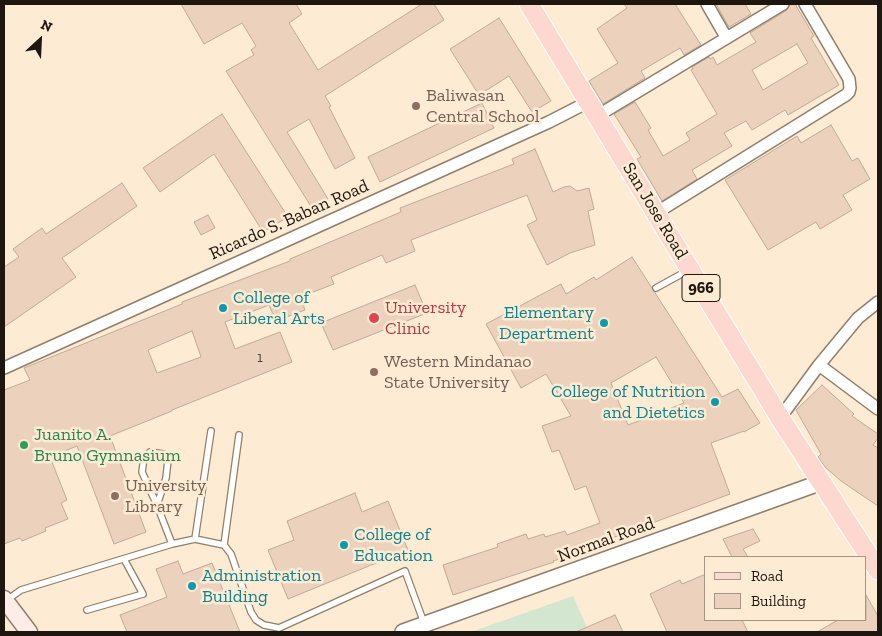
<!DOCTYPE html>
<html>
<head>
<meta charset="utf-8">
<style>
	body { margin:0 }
	#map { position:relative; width:882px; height:636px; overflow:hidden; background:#fdebd4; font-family:"Zilla Slab",serif }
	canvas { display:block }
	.frame { position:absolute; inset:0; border:5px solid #1d170f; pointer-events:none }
	.legend { position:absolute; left:704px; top:556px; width:162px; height:65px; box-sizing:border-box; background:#fdebd4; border:1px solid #a39685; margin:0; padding:6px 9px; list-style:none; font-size:15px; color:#1d170f }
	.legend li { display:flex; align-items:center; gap:10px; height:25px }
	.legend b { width:25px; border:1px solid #a39685 }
	.north { position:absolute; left:15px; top:15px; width:50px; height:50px; -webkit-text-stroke:4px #fdebd4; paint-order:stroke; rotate:25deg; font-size:14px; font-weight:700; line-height:20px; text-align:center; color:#1d170f }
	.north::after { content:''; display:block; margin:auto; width:18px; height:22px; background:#1d170f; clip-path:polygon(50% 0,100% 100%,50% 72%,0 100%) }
</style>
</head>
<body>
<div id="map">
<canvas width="882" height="636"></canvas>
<div class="frame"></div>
<ul class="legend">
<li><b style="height:6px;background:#fcd8d0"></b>Road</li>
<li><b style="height:14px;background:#ecd1bd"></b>Building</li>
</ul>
<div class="north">N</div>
</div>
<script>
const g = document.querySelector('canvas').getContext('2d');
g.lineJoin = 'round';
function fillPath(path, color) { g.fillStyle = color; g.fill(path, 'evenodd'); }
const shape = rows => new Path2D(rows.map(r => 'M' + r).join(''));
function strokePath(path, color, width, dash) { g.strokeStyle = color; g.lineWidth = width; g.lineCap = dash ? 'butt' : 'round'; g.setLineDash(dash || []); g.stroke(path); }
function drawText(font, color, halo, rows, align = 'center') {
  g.font = font + ' "Zilla Slab",serif'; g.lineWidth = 5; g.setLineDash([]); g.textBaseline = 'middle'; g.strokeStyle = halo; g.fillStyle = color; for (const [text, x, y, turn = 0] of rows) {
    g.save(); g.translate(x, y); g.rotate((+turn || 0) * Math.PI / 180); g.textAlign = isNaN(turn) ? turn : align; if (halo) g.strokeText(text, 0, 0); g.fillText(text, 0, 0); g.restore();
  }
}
const green = shape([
	[573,596,589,632,471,632]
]);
const building = shape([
	[181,4,296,4,302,14,289,23,318,70,422,4,434,4,444,20,325,96,331,106,329,107,355,158,335,169,309,119,287,132,328,199,312,208,226,71,254,55,251,50,256,46,242,23,204,44,181,4],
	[624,4,675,4,701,45,684,55,680,48,641,71,645,78,603,104,589,81,618,63,597,29,627,8,624,4],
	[716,4,745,4,751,14,729,27,716,4],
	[790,4,795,4,814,36,811,38,839,85,788,115,785,110,752,130,746,121,724,133,732,146,692,170,697,179,662,201,637,159,641,157,614,114,635,102,651,128,648,130,663,156,690,140,686,133,717,114,691,70,693,69,692,67,709,57,710,59,713,57,717,65,756,42,750,33,787,10,790,4],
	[797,44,808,63,763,90,752,70,797,44],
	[499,18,551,101,532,112,509,76,479,95,450,49,499,18],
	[482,103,494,128,380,182,368,157,482,103],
	[222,114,288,217,263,232,214,154,160,192,143,168,222,114],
	[831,125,852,161,858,158,870,179,843,195,852,210,820,229,816,222,768,250,725,180,797,136,801,143,831,125],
	[535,149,553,192,564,187,570,186,577,191,589,188,594,209,588,211,595,245,570,253,547,265,527,225,537,220,527,195,411,240,415,251,386,263,382,255,331,277,334,284,300,297,305,310,276,321,269,305,225,322,235,349,280,332,292,362,172,410,172,411,110,436,146,532,114,544,77,446,50,457,67,500,61,503,68,519,45,528,46,531,22,541,20,538,4,544,4,390,30,380,24,368,182,304,182,302,290,261,290,259,401,212,400,208,514,164,512,159,535,149],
	[192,331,201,357,157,373,148,350,192,331],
	[122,183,137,206,62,258,76,277,4,327,4,267,19,257,13,249,42,228,46,234,122,183],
	[208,215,215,228,201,235,194,222,208,215],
	[632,257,722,397,738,389,760,423,744,432,744,431,711,443,730,494,572,553,573,555,553,561,554,562,453,595,443,565,498,547,497,544,526,534,528,539,544,534,545,537,565,531,567,535,600,523,586,486,575,490,559,450,552,452,542,426,571,416,546,374,521,388,486,324,561,284,566,294,594,277,596,280,632,257],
	[656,357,684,403,628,425,611,383,656,357],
	[415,285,427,313,333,350,321,323,415,285],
	[822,385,854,414,852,416,878,434,878,438,873,445,878,448,878,506,841,481,825,467,818,457,821,454,796,410,822,385],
	[355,493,362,512,388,501,408,550,288,599,268,550,294,540,287,521,355,493],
	[753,529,760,541,743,549,748,557,732,557,723,539,753,529],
	[178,561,183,574,212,563,240,632,127,632,120,615,167,597,156,569,178,561],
	[706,574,706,620,742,620,748,632,667,632,650,594,680,580,682,584,706,574],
	[866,595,878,616,878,632,817,632,838,620,866,620,866,595],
	[615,615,623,632,576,632,615,615]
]);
const service = shape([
	[656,288,687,271],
	[157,505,166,478,168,460,163,454,150,452,144,457,142,472,157,505,172,544],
	[195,539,211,431],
	[224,545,239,435],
	[7,600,21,590,172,544,195,539,224,545,231,554,251,612,256,620,264,625,279,628,405,571,424,623],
	[87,610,143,594,124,559]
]);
const minor = shape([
	[707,4,726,37],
	[597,116,783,4],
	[656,213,846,95,849,92,850,88,849,79,805,4],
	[819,365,878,409],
	[4,368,549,122,588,102],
	[780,418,819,365,858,318,878,302]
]);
const tertiary = shape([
	[403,632,822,482]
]);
const secondary = shape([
	[4,599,29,632]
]);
const primary = shape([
	[529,4,780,418,878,570]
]);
const markers = [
	[416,106,5,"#8d6e63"],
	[223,308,5,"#0f9aa8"],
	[374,318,6,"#e0444e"],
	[604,323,5,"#0f9aa8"],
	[374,372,5,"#8d6e63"],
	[715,402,5,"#0f9aa8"],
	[24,445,5,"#2e9e5b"],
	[115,496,5,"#8d6e63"],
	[344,545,5,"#0f9aa8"],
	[192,586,5,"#0f9aa8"]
];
const numberNames = [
	["1",260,358]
];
const shields = [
	[701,288,38]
];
const shieldNames = [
	["966",701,288]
];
const educationNames = [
	["Baliwasan",426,96],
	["Central School",426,117],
	["Western Mindanao",384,362],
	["State University",384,383],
	["University",125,486],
	["Library",125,507]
];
const streetNames = [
	["San Jose Road",655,211,59],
	["Ricardo S. Baban Road",289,220,-24],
	["Normal Road",606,540,-20]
];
const cultureNames = [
	["College of",233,298],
	["Liberal Arts",233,319],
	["Elementary",594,313,"right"],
	["Department",594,334,"right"],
	["College of Nutrition",705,392,"right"],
	["and Dietetics",705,413,"right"],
	["College of",354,535],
	["Education",354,556],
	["Administration",202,576],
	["Building",202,597]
];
const healthNames = [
	["University",385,308],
	["Clinic",385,329]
];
const leisureNames = [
	["Juanito A.",34,435],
	["Bruno Gymnasium",34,456]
];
fillPath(green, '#d2e6d0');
fillPath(building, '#ecd1bd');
strokePath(building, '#c0a998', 1);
strokePath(service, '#907f6b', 8);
strokePath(minor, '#907f6b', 14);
strokePath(tertiary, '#907f6b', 18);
strokePath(secondary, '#907f6b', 19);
strokePath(primary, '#fff', 21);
strokePath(service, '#fff', 5.5);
strokePath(minor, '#fff', 11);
strokePath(tertiary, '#fff', 15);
strokePath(secondary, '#feece8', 16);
strokePath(primary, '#fcd8d0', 19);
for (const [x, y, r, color] of markers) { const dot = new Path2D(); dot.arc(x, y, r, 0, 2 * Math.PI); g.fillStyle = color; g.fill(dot); strokePath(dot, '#fdebd4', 2); }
drawText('15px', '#51463a', null, numberNames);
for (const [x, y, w] of shields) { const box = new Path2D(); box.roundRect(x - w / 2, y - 13.5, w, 27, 4); g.fillStyle = '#fdebd4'; g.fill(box); strokePath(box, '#1d170f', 1); }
drawText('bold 16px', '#1d170f', null, shieldNames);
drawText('18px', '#785e54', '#fdebd4', educationNames, 'left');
drawText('18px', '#1d170f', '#fdebd4', streetNames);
drawText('18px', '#0d838f', '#fdebd4', cultureNames, 'left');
drawText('18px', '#be3a42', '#fdebd4', healthNames, 'left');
drawText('18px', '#27864d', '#fdebd4', leisureNames, 'left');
</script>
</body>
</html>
